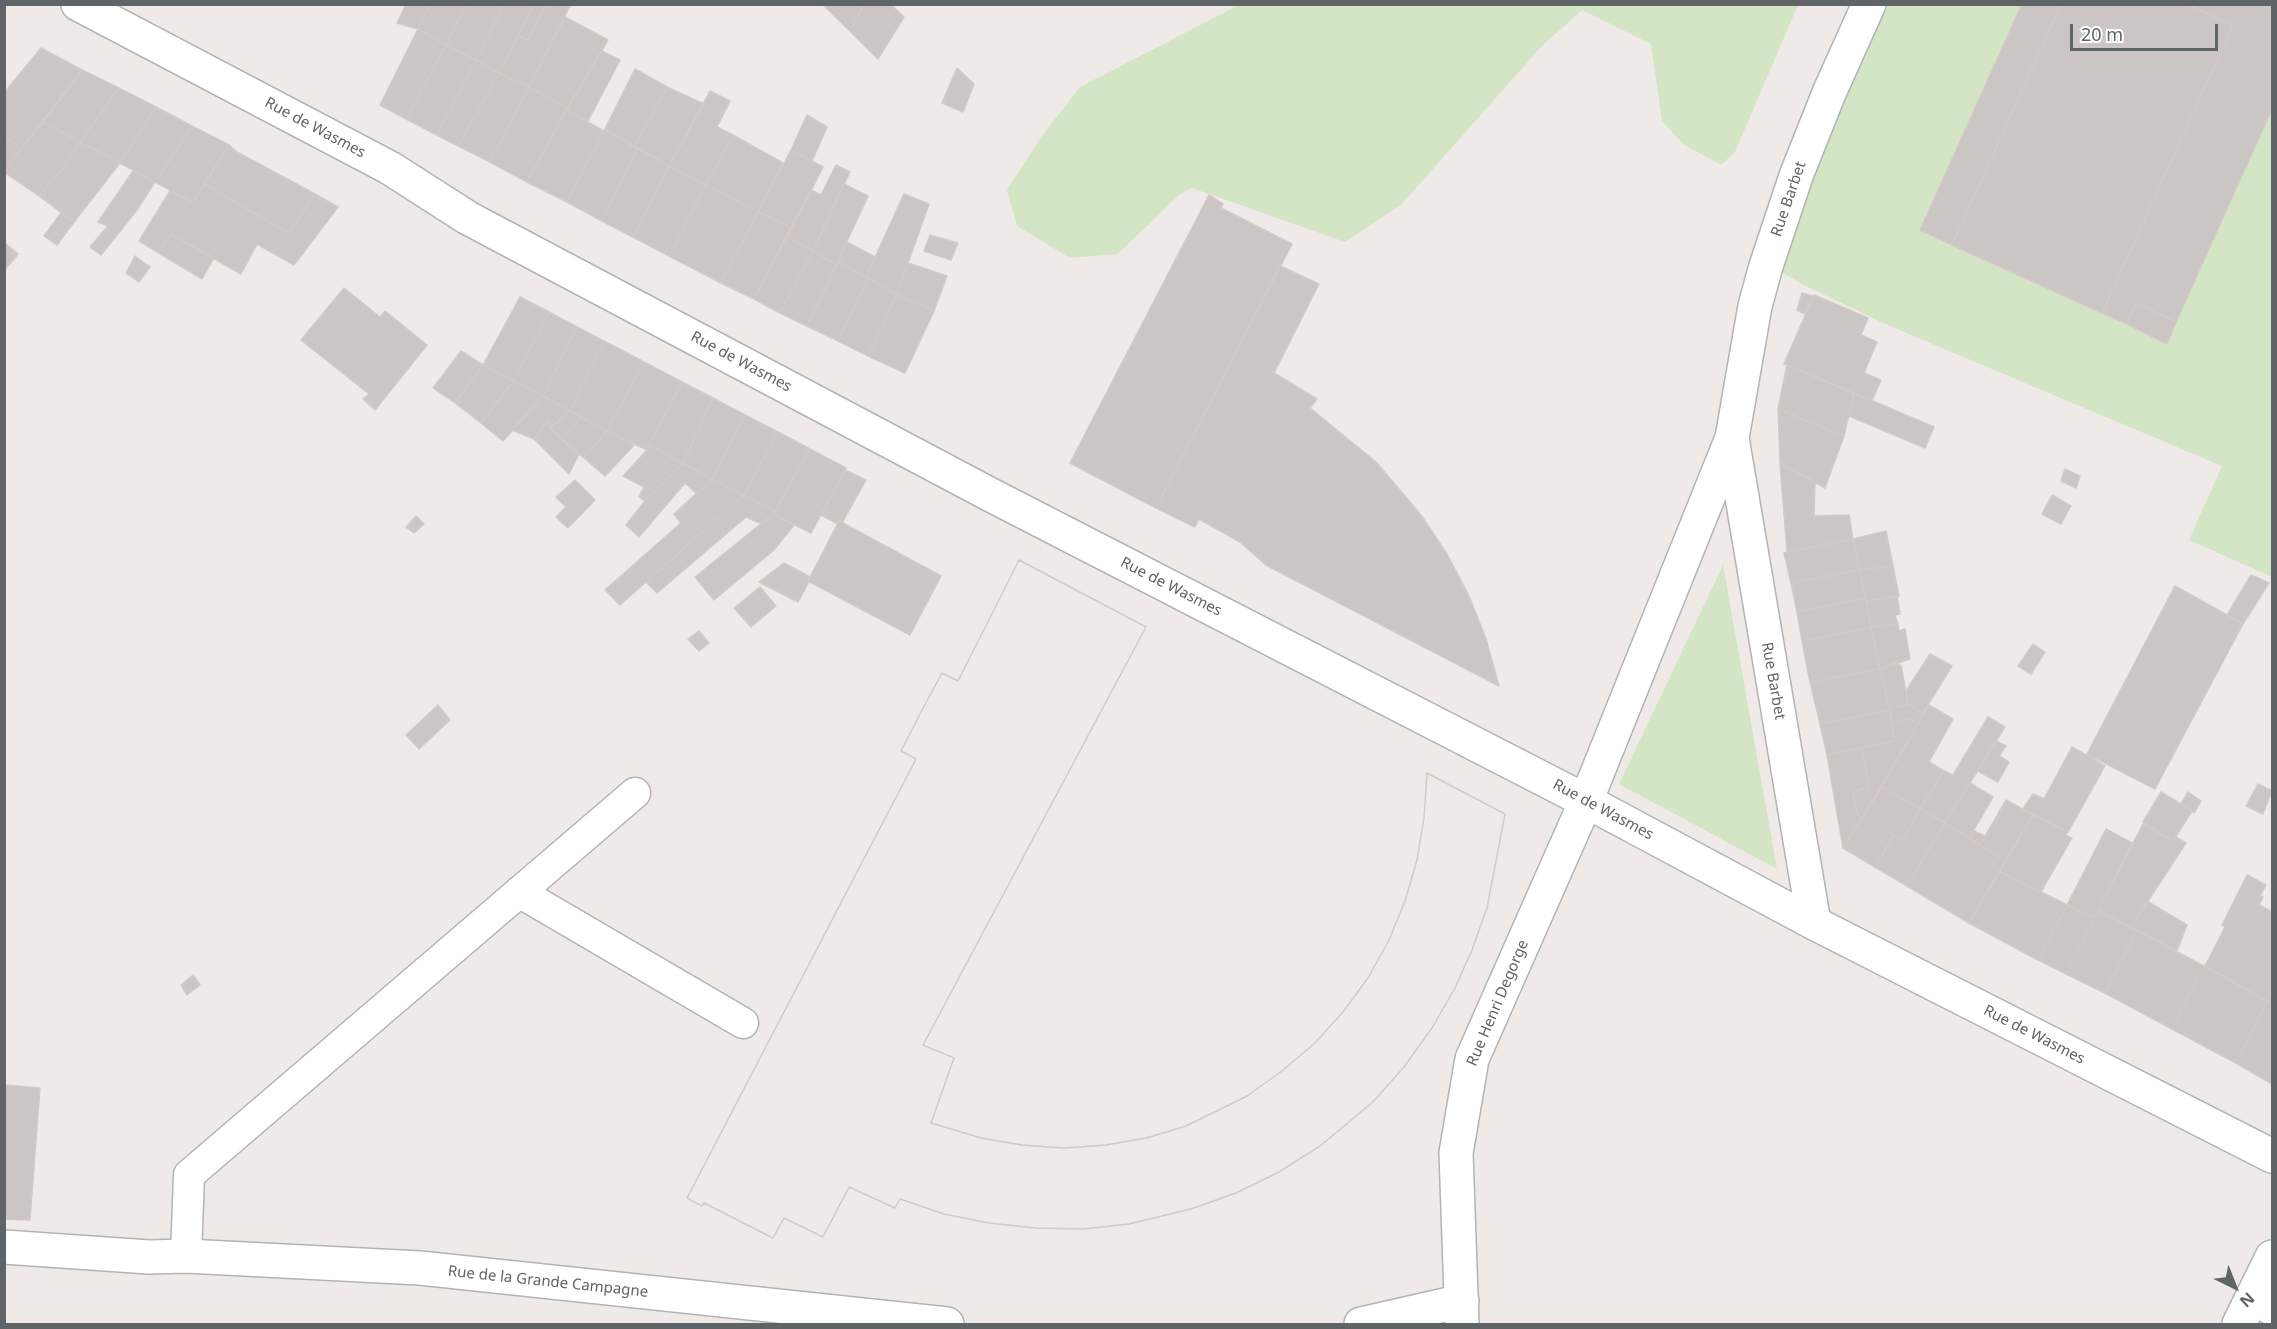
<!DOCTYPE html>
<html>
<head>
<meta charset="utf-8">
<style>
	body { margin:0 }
	#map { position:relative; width:2277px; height:1329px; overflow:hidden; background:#efeae7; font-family:"Noto Sans",sans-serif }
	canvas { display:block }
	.frame { position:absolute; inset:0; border:6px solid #5f6566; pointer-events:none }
	.north { position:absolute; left:2205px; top:1257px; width:60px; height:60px; -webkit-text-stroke:4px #fff; paint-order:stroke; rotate:137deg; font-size:16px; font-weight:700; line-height:24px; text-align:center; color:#5f6566 }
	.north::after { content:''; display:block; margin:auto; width:21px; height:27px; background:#5f6566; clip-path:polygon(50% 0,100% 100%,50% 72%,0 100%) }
	.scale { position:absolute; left:2070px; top:24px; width:148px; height:27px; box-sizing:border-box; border:3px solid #5f6566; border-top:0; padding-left:8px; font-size:18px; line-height:21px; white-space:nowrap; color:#5f6566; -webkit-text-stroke:4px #fff; paint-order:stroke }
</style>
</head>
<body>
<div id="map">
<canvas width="2277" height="1329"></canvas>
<div class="frame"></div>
<div class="north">N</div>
<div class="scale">20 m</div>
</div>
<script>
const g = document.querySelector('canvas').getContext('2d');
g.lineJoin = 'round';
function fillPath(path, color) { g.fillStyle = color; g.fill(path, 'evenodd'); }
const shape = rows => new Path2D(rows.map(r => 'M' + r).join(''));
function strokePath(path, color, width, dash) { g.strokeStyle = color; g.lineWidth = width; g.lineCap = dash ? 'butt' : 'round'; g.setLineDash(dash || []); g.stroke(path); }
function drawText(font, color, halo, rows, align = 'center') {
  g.font = font + ' "Noto Sans",sans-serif'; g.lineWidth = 4.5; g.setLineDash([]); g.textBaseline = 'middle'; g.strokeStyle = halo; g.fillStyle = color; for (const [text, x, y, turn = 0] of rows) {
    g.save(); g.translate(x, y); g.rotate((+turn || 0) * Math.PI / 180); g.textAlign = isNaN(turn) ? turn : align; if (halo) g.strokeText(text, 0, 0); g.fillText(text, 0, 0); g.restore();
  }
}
const green = shape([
	[1292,5,1798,4,1798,5,1735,152,1721,165,1683,144,1662,121,1651,44,1582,10,1541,47,1401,205,1345,242,1192,188,1180,194,1118,254,1070,258,1017,226,1007,190,1041,137,1080,87,1237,6],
	[1869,5,2272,5,2272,577,2189,540,2222,466,1885,324,1806,286,1781,272],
	[1723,565,1777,869,1619,784]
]);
const building = shape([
	[406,4,431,4,418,29,397,23,406,4],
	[431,4,467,4,446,45,418,29,431,4],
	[467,4,504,4,476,60,446,45,467,4],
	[504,4,534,4,499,73,476,60,504,4],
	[534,4,552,4,549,8,545,6,528,40,518,36,534,4],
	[552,4,570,6,529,87,499,73,518,36,528,40,545,6,549,8,552,4],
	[822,4,864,4,850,31,822,4],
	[864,4,890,4,904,17,878,59,850,31,864,4],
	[2022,4,2061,4,1952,245,1920,230,2022,4],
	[2061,4,2186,4,2233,25,2102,313,1952,245,2061,4],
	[2186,4,2272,4,2272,109,2176,322,2136,303,2127,324,2102,313,2233,25,2186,4],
	[565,17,608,40,568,108,529,87,565,17],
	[418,29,446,45,406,119,380,105,418,29],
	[446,45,476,60,437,135,406,119,446,45],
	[41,48,82,70,21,149,4,135,4,93,41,48],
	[602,51,620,60,588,121,566,110,602,51],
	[476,60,499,73,458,146,437,135,476,60],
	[957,68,974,84,963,112,942,103,957,68],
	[635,69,667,87,634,147,605,129,635,69],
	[82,70,119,88,80,142,43,122,82,70],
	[499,73,529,87,490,162,458,146,499,73],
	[529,87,568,108,527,182,490,162,529,87],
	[667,87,704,104,669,166,634,147,667,87],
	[119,88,156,107,120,163,80,142,119,88],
	[710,91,730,101,717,127,733,135,706,185,669,166,710,91],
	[156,107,192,126,155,182,120,163,156,107],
	[566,110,604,131,567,202,527,182,566,110],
	[807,115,827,127,812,161,791,150,807,115],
	[43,122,80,142,62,169,39,196,4,172,4,170,43,122],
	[192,126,229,145,193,202,155,182,192,126],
	[605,129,638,148,602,221,567,202,605,129],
	[4,135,21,149,4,170,4,135],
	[733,135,783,163,758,212,706,185,733,135],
	[80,142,120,163,74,222,39,196,62,169,80,142],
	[229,145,237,152,315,194,289,233,204,184,229,145],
	[638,148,669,166,633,237,602,221,638,148],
	[791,150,823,167,792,228,758,212,791,150],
	[836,165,850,172,813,251,786,236,811,190,821,195,836,165],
	[669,166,706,185,669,256,633,237,669,166],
	[133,171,155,182,137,210,101,255,90,247,108,226,98,222,133,171],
	[204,184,289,233,315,194,338,207,294,265,257,244,241,274,171,234,159,253,139,241,170,191,193,202,204,184],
	[844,184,868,196,836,265,813,251,844,184],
	[706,185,758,212,721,283,669,256,706,185],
	[904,194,929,204,897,294,866,277,904,194],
	[1209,195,1223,204,1221,208,1292,244,1156,508,1070,463,1209,195],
	[758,212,792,228,754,299,721,283,758,212],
	[61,213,74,222,57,245,44,236,61,213],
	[171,234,214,258,202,279,159,253,171,234],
	[930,235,958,243,951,260,924,251,930,235],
	[786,236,813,251,780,313,754,299,786,236],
	[847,242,875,257,866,277,838,262,847,242],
	[5,243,18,254,4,271,4,244,5,243],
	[813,251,836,265,807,326,780,313,813,251],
	[135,256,150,267,139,282,126,273,135,256],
	[838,262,868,278,838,341,807,326,838,262],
	[908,263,947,276,934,311,897,294,908,263],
	[1280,266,1319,284,1274,373,1317,399,1310,408,1376,462,1421,515,1447,554,1469,596,1486,639,1499,686,1266,565,1240,542,1199,519,1195,527,1156,508,1280,266],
	[868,278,897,294,868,356,838,341,868,278],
	[344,288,380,317,385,311,427,345,375,410,363,399,369,394,301,340,344,288],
	[1802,293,1813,296,1805,314,1797,310,1802,293],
	[897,294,934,311,905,373,868,356,897,294],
	[1814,295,1868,318,1861,335,1877,342,1864,373,1881,380,1872,401,1784,364,1814,295],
	[520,297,549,312,514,381,483,365,520,297],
	[2136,303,2176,322,2167,344,2127,324,2136,303],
	[549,312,577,327,543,396,514,381,549,312],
	[577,327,604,341,570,411,543,396,577,327],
	[604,341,644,362,607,431,570,411,604,341],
	[461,351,483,365,455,403,433,388,461,351],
	[644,362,682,382,647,450,607,431,644,362],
	[483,365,514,381,481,423,455,403,483,365],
	[1787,365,1854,393,1844,436,1778,409,1787,365],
	[514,381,543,396,503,441,481,423,514,381],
	[682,382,713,398,683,463,649,445,682,382],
	[1854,393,1934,427,1925,448,1849,416,1854,393],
	[543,396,570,411,553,426,548,421,534,439,512,430,543,396],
	[713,398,745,415,712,479,683,463,713,398],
	[1778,409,1844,436,1825,488,1780,463,1778,409],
	[570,411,581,417,561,439,550,428,570,411],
	[745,415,778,432,744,495,712,479,745,415],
	[581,417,607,431,584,458,561,439,581,417],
	[548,421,553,426,550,428,579,454,569,474,534,439,548,421],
	[607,431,635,444,605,476,584,458,607,431],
	[778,432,810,449,775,511,744,495,778,432],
	[649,445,683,463,645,501,639,497,644,487,623,476,647,450,649,445],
	[810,449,846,468,811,533,773,514,810,449],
	[683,463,712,479,697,494,685,483,639,537,626,525,645,501,683,463],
	[1780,463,1815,482,1814,516,1849,515,1853,539,1787,552,1780,463],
	[2065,469,2080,476,2076,488,2061,481,2065,469],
	[845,470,866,480,842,523,839,521,838,524,821,515,845,470],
	[712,479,744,495,620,605,605,590,681,523,674,514,712,479],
	[575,480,595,500,568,528,556,517,566,507,556,497,575,480],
	[744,495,775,511,773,514,762,524,746,517,657,593,646,582,744,495],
	[2052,495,2071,506,2061,524,2042,514,2052,495],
	[773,514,794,525,774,550,714,600,695,577,773,514],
	[416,516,424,524,414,533,406,527,416,516],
	[839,521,941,576,910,635,808,581,839,521],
	[1886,531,1893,566,1859,570,1853,539,1886,531],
	[1853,539,1859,570,1791,583,1784,553,1853,539],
	[1019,560,1146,627,923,1045,954,1058,931,1123,981,1138,1022,1145,1064,1148,1106,1145,1146,1138,1186,1126,1247,1096,1282,1071,1314,1044,1343,1012,1368,978,1389,940,1405,901,1417,860,1424,818,1427,773,1505,814,1487,908,1472,950,1455,988,1432,1028,1404,1067,1373,1102,1320,1146,1279,1172,1236,1193,1191,1209,1129,1224,1083,1229,1036,1228,989,1223,944,1214,900,1199,895,1208,849,1187,823,1237,784,1218,773,1238,704,1203,702,1206,687,1198,916,759,901,751,920,714,942,673,958,681,1019,560],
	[1019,560,1146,627,923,1045,954,1058,931,1123,981,1138,1022,1145,1064,1148,1106,1145,1146,1138,1186,1126,1247,1096,1282,1071,1314,1044,1343,1012,1368,978,1389,940,1405,901,1417,860,1424,818,1427,773,1505,814,1487,908,1472,950,1455,988,1432,1028,1404,1067,1373,1102,1320,1146,1279,1172,1236,1193,1191,1209,1129,1224,1083,1229,1036,1228,989,1223,944,1214,900,1199,895,1208,849,1187,823,1237,784,1218,773,1238,704,1203,702,1206,687,1198,916,759,901,751,920,714,942,673,958,681,1019,560],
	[784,563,810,577,809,582,798,602,759,582,784,563],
	[1893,566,1899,596,1867,601,1859,570,1893,566],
	[1859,570,1866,598,1797,612,1791,583,1859,570],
	[2251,575,2269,583,2243,624,2227,615,2251,575],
	[2175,586,2243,624,2155,789,2087,754,2175,586],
	[760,587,776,606,751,627,734,608,760,587],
	[1897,596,1900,614,1895,615,1898,624,1871,627,1867,601,1897,596],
	[1866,598,1871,627,1802,641,1797,612,1866,598],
	[1898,624,1899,631,1905,629,1910,659,1880,669,1871,627,1898,624],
	[1871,627,1880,669,1810,682,1802,641,1871,627],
	[699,631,709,643,699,651,688,639,699,631],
	[2033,644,2045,652,2031,674,2018,666,2033,644],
	[1930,654,1952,666,1923,713,1908,704,1906,691,1930,654],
	[1898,661,1899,666,1901,665,1908,704,1890,710,1880,669,1898,661],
	[1880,669,1890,710,1820,724,1810,682,1880,669],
	[1908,704,1923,713,1918,724,1910,719,1892,723,1890,710,1908,704],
	[438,705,450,720,419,749,406,735,438,705],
	[1929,705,1953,719,1929,762,1944,771,1920,809,1882,787,1929,705],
	[1890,710,1894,741,1827,755,1820,724,1890,710],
	[1988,717,2005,727,1945,823,1920,809,1944,771,1953,775,1988,717],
	[1910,719,1918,724,1862,818,1857,813,1853,792,1869,787,1862,748,1894,741,1892,723,1910,719],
	[1996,741,2006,746,1999,756,2009,762,1998,782,1978,771,1996,741],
	[2072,747,2105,766,2068,832,2023,809,2033,794,2044,799,2072,747],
	[1862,748,1869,787,1853,792,1857,813,1862,818,1843,848,1827,755,1862,748],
	[1970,783,1993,797,1969,838,1945,823,1970,783],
	[2258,784,2272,791,2263,814,2246,806,2258,784],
	[1882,787,1920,809,1902,841,1894,835,1875,867,1843,848,1882,787],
	[2161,792,2192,811,2173,841,2143,822,2161,792],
	[2188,792,2201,801,2194,813,2181,804,2188,792],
	[2006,800,2033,815,2006,861,1980,845,2006,800],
	[1920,809,1945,823,1907,886,1875,867,1894,835,1902,841,1920,809],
	[2033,815,2068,832,2065,835,2072,838,2041,892,1999,871,2033,815],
	[1945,823,2006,861,1969,923,1907,886,1945,823],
	[2143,824,2173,841,2176,837,2186,843,2131,927,2098,910,2143,824],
	[2106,829,2132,843,2094,918,2067,905,2106,829],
	[1974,831,1985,836,1980,845,1969,838,1974,831],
	[1999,871,2067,905,2038,960,1969,923,1999,871],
	[2247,875,2266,885,2260,896,2263,897,2259,905,2272,912,2272,990,2267,1001,2205,966,2225,927,2222,925,2247,875],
	[2147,901,2187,925,2177,951,2131,927,2147,901],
	[2067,905,2094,918,2066,974,2038,960,2067,905],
	[2098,910,2137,931,2105,993,2066,974,2098,910],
	[2137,931,2204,966,2172,1029,2105,993,2137,931],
	[2204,966,2267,1001,2236,1063,2172,1029,2204,966],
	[193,975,200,985,187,995,181,985,193,975],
	[2272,990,2272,1004,2267,1001,2272,990],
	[2267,1001,2272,1004,2272,1084,2236,1063,2267,1001],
	[4,1085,40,1088,30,1220,4,1219,4,1085]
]);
const lane = shape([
	[519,892,743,1023],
	[186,1256,189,1175,635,793],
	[2252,1299,2272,1310]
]);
const street = shape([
	[1732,438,1814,923],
	[4,1247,149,1257,186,1256,420,1268,947,1324],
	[1361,1324,1462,1301],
	[1462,1324,1456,1153,1472,1059,1586,801,1732,438,1755,306,1766,266,1796,176,1829,93,1869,4],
	[2239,1324,2272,1257]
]);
const secondary = shape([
	[78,4,390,168,468,218,991,495,1586,801,1814,923,2272,1156]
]);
const streetNames = [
	["Rue de Wasmes",315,128,28],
	["Rue Barbet",1789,199,-71],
	["Rue de Wasmes",741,362,28],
	["Rue de Wasmes",1171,587,27],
	["Rue Barbet",1773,681,80],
	["Rue de Wasmes",1603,810,28],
	["Rue Henri Degorge",1498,1003,-67],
	["Rue de Wasmes",2034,1035,27],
	["Rue de la Grande Campagne",548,1282,6]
];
fillPath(green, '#d4e5c6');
fillPath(building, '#cbc5c4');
strokePath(building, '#d4c9c6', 1.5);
strokePath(lane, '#b0b4b5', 33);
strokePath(street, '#b0b4b5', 36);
strokePath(secondary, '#afb5b6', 36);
strokePath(lane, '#fff', 30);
strokePath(street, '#fff', 33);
strokePath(secondary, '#fff', 33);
drawText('15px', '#5f6566', '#fff', streetNames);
</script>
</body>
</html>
